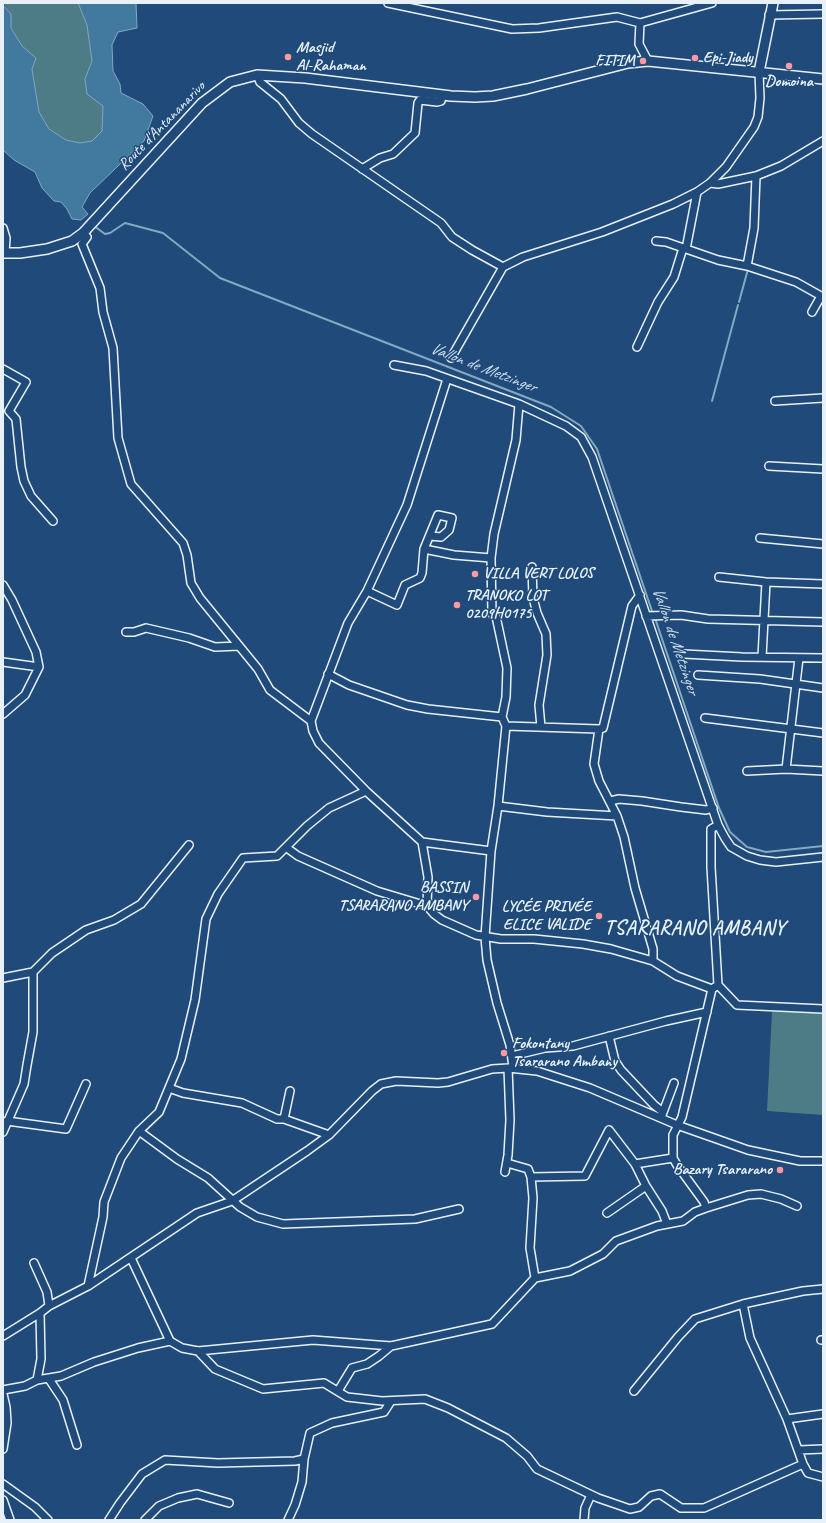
<!DOCTYPE html>
<html>
<head>
<meta charset="utf-8">
<style>
	body { margin:0 }
	#map { position:relative; width:826px; height:1523px; overflow:hidden; background:#1f4a7a; font-family:Caveat,sans-serif }
	canvas { display:block }
	.frame { position:absolute; inset:0; border:4px solid #e8f1f8; pointer-events:none }
</style>
</head>
<body>
<div id="map">
<canvas width="826" height="1523"></canvas>
<div class="frame"></div>
</div>
<script>
const g = document.querySelector('canvas').getContext('2d');
g.lineJoin = 'round';
function fillPath(path, color) { g.fillStyle = color; g.fill(path, 'evenodd'); }
const shape = rows => new Path2D(rows.map(r => 'M' + r).join(''));
function strokePath(path, color, width, dash) { g.strokeStyle = color; g.lineWidth = width; g.lineCap = dash ? 'butt' : 'round'; g.setLineDash(dash || []); g.stroke(path); }
function drawText(font, color, halo, rows, align = 'center') {
  g.font = font + ' Caveat,sans-serif'; g.lineWidth = 3; g.setLineDash([]); g.textBaseline = 'middle'; g.strokeStyle = halo; g.fillStyle = color; for (const [text, x, y, turn = 0] of rows) {
    g.save(); g.translate(x, y); g.rotate((+turn || 0) * Math.PI / 180); g.textAlign = isNaN(turn) ? turn : align; if (halo) g.strokeText(text, 0, 0); g.fillText(text, 0, 0); g.restore();
  }
}
const green = shape([
	[3,3,78,3,87,25,92,61,85,79,103,106,102,131,92,141,80,143,66,140,49,129,39,112,32,69,36,58,22,46,11,27,11,14],
	[772,1012,823,1013,823,1115,767,1111]
]);
const water = shape([
	[78,3,136,3,137,28,118,32,112,45,113,71,120,84,121,93,143,104,153,116,144,141,90,193,82,207,88,214,81,220,72,219,67,209,61,202,54,201,42,188,35,172,14,160,3,150,3,5,11,14,11,28,22,46,36,58,32,69,39,112,49,129,66,140,80,143,92,141,102,131,103,106,87,94,85,79,92,61,87,25,78,3]
]);
const stream = shape([
	[94,226,105,234,110,233,125,223,163,233,220,278,551,407,581,426,597,449,653,614],
	[739,302,748,269],
	[712,401,738,305],
	[655,618,719,808,730,832,747,847,766,852,823,846]
]);
const minor = shape([
	[388,3,512,29,539,28,617,17,640,23,639,44,648,61],
	[769,15,823,14],
	[640,23,712,3],
	[257,75,260,82,281,99,299,123,312,134,441,223,452,237,472,250,503,267,523,257,602,232,673,204,697,192,710,183,726,167,754,127,758,117,760,98,759,72],
	[362,169,380,158,393,154,415,133,418,103,420,100,437,102,441,101,442,95],
	[710,183,718,184,756,176,781,166,823,141],
	[3,228,6,238,5,253],
	[83,233,87,237,82,244,100,288,103,312,113,348,118,438,131,484,183,543,187,555,191,583,200,598,258,669,270,690,311,721],
	[656,241,666,242,718,260,747,266,796,282,821,296,812,312],
	[686,249,697,192],
	[747,266,754,228,756,176],
	[637,347,658,302,674,277,683,248],
	[451,358,503,267],
	[394,365,426,371,519,404,566,426,581,437,592,457,718,825,725,838,731,847,747,856,760,860,776,862,823,857],
	[3,369,26,382,9,411,16,419,21,467,24,481,31,496,53,521],
	[447,379,407,505,367,591,348,623,311,721,313,731,319,743,366,791,422,842,491,851],
	[775,401,823,398],
	[769,466,823,469],
	[760,538,823,544],
	[424,549,454,555,491,558],
	[532,567,533,598,537,613,546,634,547,655,539,705,541,727],
	[719,577,766,582,823,584],
	[3,585,12,600,36,652,39,667,25,695,3,714],
	[367,591,397,605,405,585,420,578,422,573,424,549,438,515,452,518,449,530,441,537,430,536],
	[640,595,632,606,603,728,599,729,594,764,599,781,617,816,624,837,635,888,653,949,653,961,677,976,712,989],
	[646,616,681,615,708,619,823,622],
	[126,632,134,632,146,628,189,638,215,647,239,646],
	[684,654,742,657,823,658],
	[762,657,766,582],
	[3,662,39,667],
	[328,674,349,685,407,705,428,709,502,717],
	[698,675,760,679,823,688],
	[705,718,823,733],
	[506,726,599,729],
	[786,769,799,658],
	[747,771,786,769,823,771],
	[610,801,619,799,642,801,681,807,706,810,713,808],
	[498,806,547,812,617,816],
	[422,842,428,877,427,906],
	[287,848,298,856,377,891,427,906,434,914,442,920,476,935,501,939,534,939,583,944,611,949,653,961],
	[3,978,33,972,52,953,86,930,114,920,141,904,189,845],
	[718,985,711,867,711,829,718,825],
	[609,1036,615,1061,621,1070,654,1105,663,1112],
	[512,1056,545,1048,573,1046,666,1021,707,1012],
	[513,1067,510,1045,497,1003,487,960,485,937,491,851,498,806,506,726,502,717,506,697,507,668,497,621,496,617,492,614,491,558,494,534,516,440,519,404],
	[169,1088,183,1093,242,1103,277,1119,284,1119,329,1135],
	[662,1115,674,1083],
	[284,1119,290,1091],
	[7,1121,66,1129,86,1084],
	[139,1131,177,1159,208,1178,240,1207,257,1217,283,1224,415,1219,459,1209],
	[3,1132,24,1084,27,1065,33,1032,33,972],
	[507,1163,528,1169,531,1177,533,1198,530,1248,535,1278],
	[635,1164,673,1158],
	[505,1172,508,1155,510,1120,508,1068],
	[531,1177,585,1176,609,1130,635,1164,646,1186,662,1211,667,1224],
	[706,1208,704,1202,677,1165,673,1158,673,1135,682,1117,712,989,718,985,737,1005,823,1009],
	[607,1213,646,1186],
	[131,1258,170,1341,182,1348,198,1351,313,1340,391,1346,492,1324,535,1278,570,1271,603,1254,616,1241,657,1226,683,1221,695,1212,706,1208,748,1195,761,1194,781,1199,797,1206],
	[34,1263,47,1292,49,1306],
	[88,1286,103,1217,104,1202,121,1158,139,1131,159,1112,181,1059,195,1000,206,919,218,894,243,858,277,856,307,826,329,808,366,791],
	[743,1304,750,1338,787,1419,803,1464,808,1473,823,1477],
	[3,1336,40,1313],
	[821,1340,823,1340],
	[198,1351,215,1369,263,1389,324,1383,347,1397,382,1401,425,1399,448,1408,506,1438,527,1456,537,1469,598,1498,630,1509,639,1507,651,1496,660,1494,681,1508,704,1508,803,1464],
	[49,1379,63,1400,77,1445],
	[37,1380,61,1376,94,1362,138,1348,170,1341],
	[3,1390,25,1386,37,1380,41,1359,40,1313,49,1306,88,1286,197,1213,232,1201,307,1151,329,1135,372,1091,381,1084,396,1081,438,1083,448,1082,492,1069,508,1068,537,1071,590,1088,677,1125,748,1150,800,1161,823,1161],
	[338,1391,352,1368,367,1364,379,1356,391,1346],
	[634,1391,678,1337,695,1319,743,1304,803,1291,823,1289],
	[3,1394,6,1407,7,1423,3,1449],
	[787,1419,823,1414],
	[799,1450,823,1449],
	[3,1484,35,1507,48,1520],
	[3,1500,10,1520],
	[109,1520,120,1503,142,1474,165,1460,218,1463,295,1461,304,1459,310,1433,332,1423,384,1412,391,1401],
	[145,1520,159,1506,178,1498,197,1494,229,1503],
	[288,1520,295,1505,302,1482,304,1459],
	[584,1520,585,1508,591,1495]
]);
const major = shape([
	[759,72,773,3],
	[3,253,20,253,47,249,72,241,83,233,202,103,230,82,257,75,305,78,451,96,475,97,493,96,527,89,628,63,648,61,823,79]
]);
const markers = [
	[288,57,4,"#ff9aa2"],
	[695,58,4,"#ff9aa2"],
	[643,61,4,"#ff9aa2"],
	[789,66,4,"#ff9aa2"],
	[475,574,4,"#ff9aa2"],
	[457,605,4,"#ff9aa2"],
	[476,897,4,"#ff9aa2"],
	[599,916,4,"#ff9aa2"],
	[504,1053,4,"#ff9aa2"],
	[780,1170,4,"#ff9aa2"]
];
const poiNames = [
	["Masjid",296,48],
	["Al-Rahaman",296,66],
	["Epi-Jiady",703,58],
	["FITIM",635,61,"right"],
	["Domoina",789,82,"center"],
	["VILLA VERT LOLOS",483,574],
	["TRANOKO LOT",465,596],
	["0209H0175",465,614],
	["BASSIN",468,888,"right"],
	["TSARARANO AMBANY",468,906,"right"],
	["LYCÉE PRIVÉE",591,907,"right"],
	["ELICE VALIDE",591,925,"right"],
	["Fokontany",512,1044],
	["Tsararano Ambany",512,1062],
	["Bazary Tsararano",772,1170,"right"]
];
const streetNames = [
	["Route d'Antananarivo",162,126,-46]
];
const waterNames = [
	["Vallon de Metzinger",483,368,21],
	["Vallon de Metzinger",675,641,71]
];
const districtNames = [
	["TSARARANO AMBANY",695,929]
];
fillPath(green, '#4e7c86');
fillPath(water, '#42799e');
strokePath(water, '#84a9c2', 1);
strokePath(stream, '#84a9c2', 2);
strokePath(minor, '#e8f1f8', 10);
strokePath(major, '#e8f1f8', 12);
strokePath(minor, '#1f4a7a', 7);
strokePath(major, '#1f4a7a', 9);
for (const [x, y, r, color] of markers) { const dot = new Path2D(); dot.arc(x, y, r, 0, 2 * Math.PI); g.fillStyle = color; g.fill(dot); strokePath(dot, '#1f4a7a', 1.5); }
drawText('bold 16px', '#e8f1f8', '#1f4a7a', poiNames, 'left');
drawText('16px', '#e8f1f8', '#1f4a7a', streetNames);
drawText('italic 17px', '#cfdfea', '#1f4a7a', waterNames);
g.letterSpacing = '1px';
drawText('bold 20px', '#e8f1f8', '#1f4a7a', districtNames);
g.letterSpacing = '0px';
</script>
</body>
</html>
